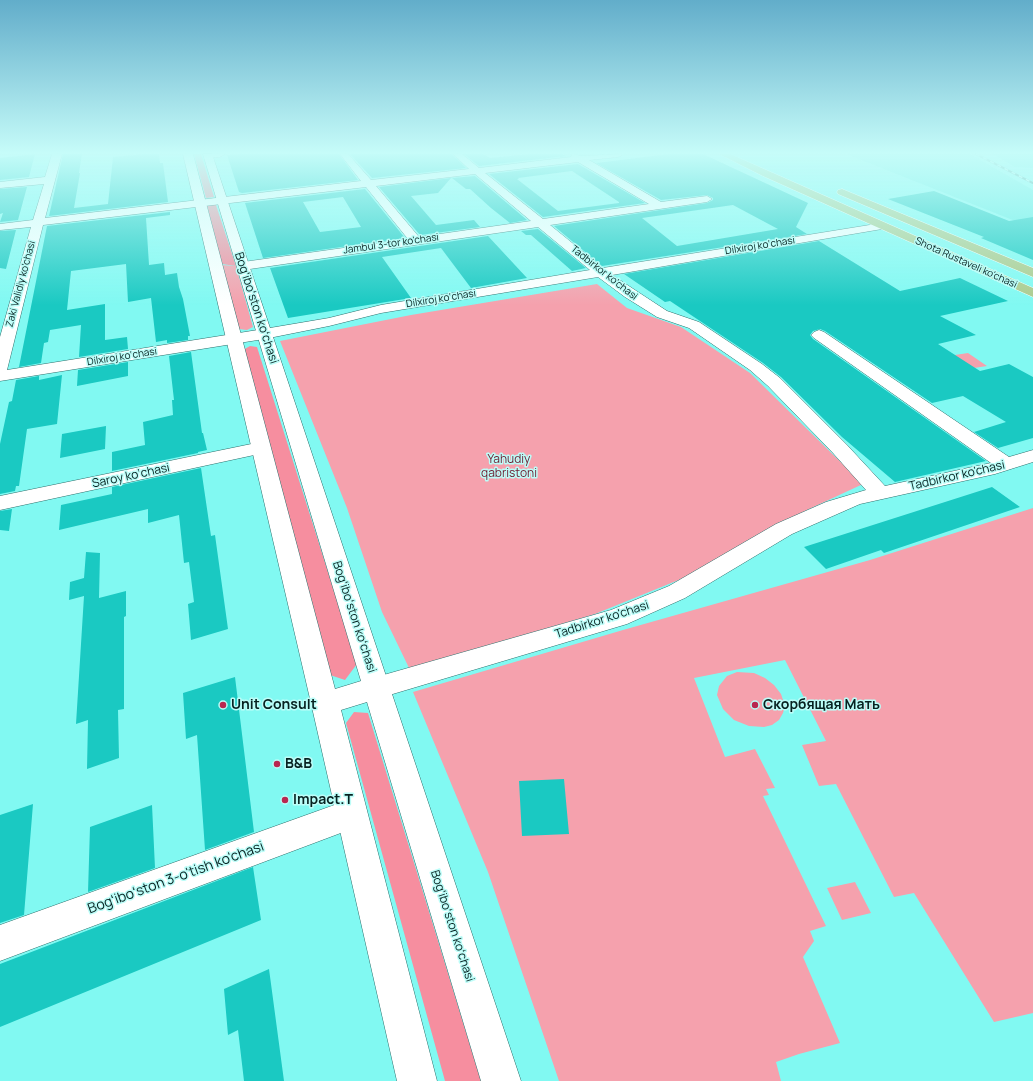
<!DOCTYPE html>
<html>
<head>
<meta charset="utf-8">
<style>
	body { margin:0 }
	canvas { display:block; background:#81f9f2 }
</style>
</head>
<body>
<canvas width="1033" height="1081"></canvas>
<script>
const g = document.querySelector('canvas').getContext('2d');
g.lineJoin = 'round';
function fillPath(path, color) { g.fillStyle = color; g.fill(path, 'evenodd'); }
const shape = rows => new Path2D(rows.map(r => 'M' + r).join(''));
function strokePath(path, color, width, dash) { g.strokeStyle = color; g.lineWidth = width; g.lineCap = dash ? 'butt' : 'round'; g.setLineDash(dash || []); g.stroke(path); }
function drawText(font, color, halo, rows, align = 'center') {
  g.font = font + ' Manrope,sans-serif'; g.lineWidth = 3; g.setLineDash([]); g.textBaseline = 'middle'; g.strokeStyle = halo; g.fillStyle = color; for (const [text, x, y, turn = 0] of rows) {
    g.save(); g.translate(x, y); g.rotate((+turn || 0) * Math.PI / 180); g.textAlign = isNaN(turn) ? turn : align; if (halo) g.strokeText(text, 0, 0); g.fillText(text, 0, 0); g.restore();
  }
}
const built = shape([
	[846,154,970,154,1033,190,1033,228],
	[993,154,1033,154,1033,168,1015,167]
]);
const green = shape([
	[222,265,236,266,253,327,247,330,239,329],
	[597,284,627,308,681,327,750,373,863,484,807,510,686,577,595,614,410,670,382,612,347,508,280,341,411,315],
	[968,353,987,366,947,372,929,359],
	[1033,508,1033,1013,994,1022,914,893,894,897,836,784,819,786,802,745,826,741,785,660,694,678,725,757,755,749,775,788,766,789,769,795,763,796,826,926,810,931,814,941,803,957,840,1043,799,1054,776,1062,781,1081,559,1081,488,872,413,692,623,630,870,560],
	[737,672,754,673,765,678,774,685,781,694,785,706,783,713,779,720,772,725,764,727,749,726,734,720,723,709,717,695,719,686,727,676],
	[855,882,871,913,842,920,827,888]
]);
const forest = shape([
	[194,154,201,154,214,197,206,198],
	[211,205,216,205,236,266,222,264,207,206],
	[250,346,257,347,357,664,345,680,330,675,243,350],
	[354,712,368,713,481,1081,445,1081,346,723]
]);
const building = shape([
	[35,154,29,177,0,180,0,158],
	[63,154,82,154,79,173,80,173,74,208,108,204,113,157,144,154,159,154,160,163,163,163,168,202,49,216],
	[240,154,339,154,358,180,242,193,239,192,227,155],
	[350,154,452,154,466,168,372,178],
	[464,154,483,154,490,158,529,154,562,154,566,156,479,166],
	[669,154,703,154,808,203,796,227,807,234,602,266,554,226,707,203,713,200,713,198,707,195,661,200,596,163],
	[733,205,778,229,677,246,642,218],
	[578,164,645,203,543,217,489,174],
	[572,171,619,202,619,203,558,211,517,179,519,179,518,178],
	[475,176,527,220,510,223,491,208,470,189,466,189,452,178],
	[451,178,438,193,411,196,436,225,474,220,480,227,420,235,379,187],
	[27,187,18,220,0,222,3,213,0,214,0,189],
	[365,189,405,238,263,258,245,203],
	[343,197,361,227,320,232,303,202],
	[934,191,1009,221,1033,217,1033,260,981,238,984,237,888,199],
	[170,212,170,215,146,218,149,265,164,263,165,275,177,273,179,287,183,299,190,336,188,336,188,340,167,343,167,340,156,342,151,298,128,302,126,264,71,271,67,310,105,304,105,340,127,337,128,349,79,357,81,325,50,330,48,342,44,343,41,363,19,367,47,226],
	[538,229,586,268,572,271,531,235,526,235,521,231],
	[16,230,6,269,0,268,0,231],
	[488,236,527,278,471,288,441,248,382,257,411,298,288,318,270,268],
	[819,241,900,291,960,278,1008,301,940,316,976,335,938,344,980,371,1009,364,1033,377,1033,438,998,448,974,432,1006,422,963,396,932,403,825,331,820,329,813,331,810,335,813,339,986,461,895,482,842,437,781,377,763,363,670,301,665,302,624,274],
	[191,352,202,433,203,433,207,450,198,452,198,453,112,471,112,452,145,445,143,422,173,415,172,400,174,400,169,356],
	[128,362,128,376,77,386,78,370],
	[62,375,57,424,27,429,19,486,16,486,15,491,0,494,0,444,9,402,12,401,16,380,39,376,39,380],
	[106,426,105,449,60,458,62,434],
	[201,468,211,536,215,535,228,629,191,640,188,604,194,602,189,562,184,563,179,515,148,523,148,509,59,530,61,505,112,494,112,487],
	[992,487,1020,507,884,553,881,550,826,569,804,547],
	[12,509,9,531,0,530,0,511],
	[86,552,100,553,99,598,126,591,126,616,124,617,124,709,118,710,119,758,87,769,88,720,76,724,84,596,69,600,70,582,84,578],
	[235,677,254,832,205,850,197,735,186,739,183,693],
	[564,779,569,834,522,836,519,781],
	[33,804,24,915,0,923,0,815],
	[152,805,155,868,88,892,90,827],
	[253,867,261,920,0,1027,0,964],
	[269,969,284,1081,244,1081,238,1030,228,1035,224,989]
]);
const minor = shape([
	[52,154,62,154,45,218,361,181,340,154,348,154,371,180,469,169,453,154,462,154,479,168,571,157,572,154,574,154,581,156,622,154,621,156,618,157,589,160,661,202,707,196,712,199,707,202,550,225,603,268,882,223,886,224,888,226,886,228,882,229,612,275,667,311,699,322,762,364,780,378,847,445,885,486,991,463,814,338,811,335,814,332,819,330,824,332,1009,457,1033,450,1033,462,995,474,860,504,792,534,685,598,627,624,376,699,366,696,363,688,366,680,611,610,669,586,776,524,826,502,866,490,833,453,768,386,750,370,689,328,657,317,625,297,598,277,381,313,329,326,264,339,0,381,0,337,31,227,0,230,0,224,33,220,44,184,0,188,0,182,45,177,52,154],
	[578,162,649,204,543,219,485,173,578,162],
	[475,174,531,221,419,237,376,186,475,174],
	[366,187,408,239,243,262,238,263,237,266,238,269,243,270,538,227,590,270,381,305,329,318,264,329,7,370,43,225,366,187],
	[203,154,225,154,220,157,207,158,204,157,203,154],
	[261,442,268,444,270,448,268,452,0,510,0,496,261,442],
	[351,799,362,803,367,814,362,825,0,961,0,925,351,799]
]);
const tertiary = shape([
	[183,154,193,154,335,689,361,681,203,154,212,154,521,1081,481,1081,367,702,341,710,437,1081,397,1081,311,703,183,154]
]);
const primary = shape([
	[719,154,730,154,1033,288,1033,297,763,176,719,154],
	[842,189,1033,268,1033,277,838,194,837,192,838,190,842,189]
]);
const rail = shape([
	[976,154,1033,183]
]);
const markers = [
	[223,705,4,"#b82750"],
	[755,705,4,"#b82750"],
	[277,764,4,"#b82750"],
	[285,800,4,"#b82750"]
];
const farStreetnames = [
	["Jambul 3-tor ko'chasi",391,244,-8],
	["Dilxiroj ko‘chasi",760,246,-9],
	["Shota Rustaveli ko'chasi",966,263,24],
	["Tadbirkor ko'chasi",604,273,38],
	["Zaki Validiy ko'chasi",21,284,-75],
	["Dilxiroj ko‘chasi",441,299,-9],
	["Dilxiroj ko‘chasi",122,357,-9]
];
const streetNames = [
	["Bogʻiboʻston koʻchasi",256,308,72],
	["Saroy ko‘chasi",131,476,-12],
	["Tadbirkor ko'chasi",957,476,-13],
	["Bogʻiboʻston koʻchasi",354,617,72],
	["Tadbirkor ko'chasi",602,620,-18],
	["Bogʻiboʻston koʻchasi",452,926,72]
];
const parkNames = [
	["Yahudiy",509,460],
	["qabristoni",509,474]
];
const nearPoinames = [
	["Unit Consult",231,705],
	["Скорбящая Мать",763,705],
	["B&B",285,764],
	["Impact.T",293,800]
];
const nearStreetnames = [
	["Bogʻiboʻston 3-o'tish ko'chasi",176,878,-20]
];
fillPath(built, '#66ede5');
fillPath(green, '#f5a1ad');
fillPath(forest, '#f68e9f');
fillPath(building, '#1ac9c2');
strokePath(minor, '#2f6f6c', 1);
strokePath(tertiary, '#2f6f6c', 1);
strokePath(primary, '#fff', 1);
fillPath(minor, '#fff');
fillPath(tertiary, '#fff');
fillPath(primary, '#adca8d');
strokePath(rail, '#489590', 2);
strokePath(rail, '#bcfdf8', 1.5, [4]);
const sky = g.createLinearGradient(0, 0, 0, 305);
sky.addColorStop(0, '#62adca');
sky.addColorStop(0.5, '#c6fcf9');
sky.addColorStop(1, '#c6fcf900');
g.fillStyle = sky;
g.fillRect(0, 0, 1033, 305);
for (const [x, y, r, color] of markers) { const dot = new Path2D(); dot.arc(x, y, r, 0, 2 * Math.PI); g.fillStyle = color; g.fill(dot); strokePath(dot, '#bcfdf8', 1.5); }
drawText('10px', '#072221', '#bcfdf8', farStreetnames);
drawText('12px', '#072221', '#bcfdf8', streetNames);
drawText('12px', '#6d1c30', '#bcfdf8', parkNames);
drawText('bold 14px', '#072221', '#bcfdf8', nearPoinames, 'left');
drawText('14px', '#072221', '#bcfdf8', nearStreetnames);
</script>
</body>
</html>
